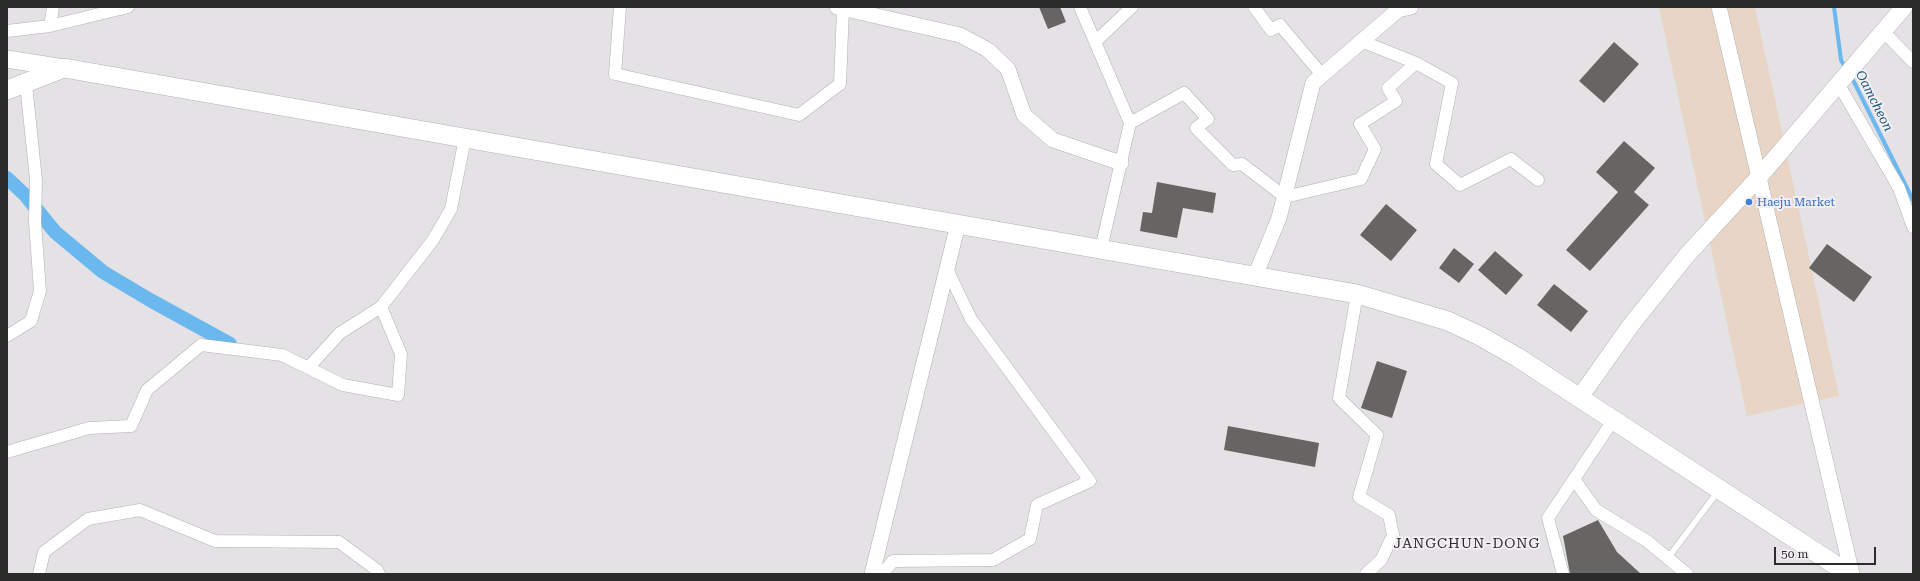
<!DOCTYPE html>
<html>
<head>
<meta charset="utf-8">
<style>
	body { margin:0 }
	#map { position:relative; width:1920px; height:581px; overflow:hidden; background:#e4e2e5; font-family:"Roboto Serif",serif }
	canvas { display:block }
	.frame { position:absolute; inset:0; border:8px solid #2c2b2c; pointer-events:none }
	.scale { position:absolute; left:1774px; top:547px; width:102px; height:18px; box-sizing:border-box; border:2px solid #2c2b2c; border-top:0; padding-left:5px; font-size:12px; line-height:14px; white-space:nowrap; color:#2c2b2c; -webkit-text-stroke:3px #f2eff2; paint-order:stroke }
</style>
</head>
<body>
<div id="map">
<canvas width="1920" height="581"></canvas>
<div class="frame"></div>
<div class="scale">50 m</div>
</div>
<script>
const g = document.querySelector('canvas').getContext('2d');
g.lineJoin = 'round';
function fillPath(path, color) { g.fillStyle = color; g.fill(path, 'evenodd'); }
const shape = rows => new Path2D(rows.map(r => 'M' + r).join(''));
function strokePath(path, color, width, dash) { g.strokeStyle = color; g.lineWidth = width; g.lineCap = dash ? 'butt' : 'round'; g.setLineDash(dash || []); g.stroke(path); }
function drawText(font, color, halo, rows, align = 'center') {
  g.font = font + ' "Roboto Serif",serif'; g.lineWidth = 4; g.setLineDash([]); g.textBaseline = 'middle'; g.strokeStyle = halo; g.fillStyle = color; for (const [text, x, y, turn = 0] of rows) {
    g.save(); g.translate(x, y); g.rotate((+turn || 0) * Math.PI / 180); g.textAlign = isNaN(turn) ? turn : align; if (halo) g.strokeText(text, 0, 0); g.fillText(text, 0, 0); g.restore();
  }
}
const commercial = shape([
	[1659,7,1755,7,1839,396,1747,416]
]);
const stream = shape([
	[1834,7,1841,60,1846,69],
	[1851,76,1913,200]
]);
const canal = shape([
	[7,178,26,196,55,232,103,272,150,300,230,344]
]);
const building = shape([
	[1039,7,1060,7,1066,22,1048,29],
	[1614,42,1639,64,1604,103,1579,81],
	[1624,141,1655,168,1634,192,1649,205,1590,271,1566,250,1618,192,1596,172],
	[1157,182,1216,193,1213,213,1183,208,1177,238,1140,231,1143,212,1152,213],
	[1386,204,1417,230,1391,261,1360,235],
	[1827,244,1872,277,1854,302,1809,268],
	[1454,248,1474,264,1459,283,1439,268],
	[1495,251,1523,275,1506,295,1478,270],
	[1554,284,1588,311,1571,332,1537,305],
	[1377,361,1407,371,1392,418,1361,408],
	[1228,426,1319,443,1315,467,1224,450],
	[1598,520,1617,552,1641,574,1570,574,1563,536]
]);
const service = shape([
	[1668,558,1719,490]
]);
const minor = shape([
	[620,7,615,74,799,115,840,84,843,8,845,7],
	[1080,7,1130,123,1101,249],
	[1254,7,1271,30,1280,25,1322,75],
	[50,26,53,7],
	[7,31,50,26,128,7],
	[1884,32,1913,62],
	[1361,41,1416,63,1452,83,1436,164,1460,185,1511,159,1538,180],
	[1095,42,1132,7],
	[1839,85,1899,188,1913,227],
	[1130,123,1184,93,1208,119,1196,128,1233,165,1242,164,1285,197,1361,179,1375,149,1360,124,1396,101,1388,88,1416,63],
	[1357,294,1339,398,1377,435,1359,497,1389,515,1393,535,1381,560,1366,574],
	[7,336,31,321,40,291,35,222,36,180,26,84],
	[308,368,340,333,381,307,433,240,451,209,465,138],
	[7,452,89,428,131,426,147,390,201,345,282,355,343,385,398,395,401,354,381,307],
	[1574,479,1596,510,1647,541,1687,574],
	[39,574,44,552,88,519,140,510,215,541,339,542,377,570,379,574],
	[882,574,893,561,993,560,1030,539,1037,505,1090,481,971,319,947,269],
	[1563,574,1548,518,1614,419]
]);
const tertiary = shape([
	[837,7,960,35,988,50,1008,69,1024,115,1053,140,1121,163],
	[1719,7,1852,574],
	[1255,276,1279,218,1313,83,1398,10,1411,7],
	[872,574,958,224]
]);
const secondary = shape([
	[7,59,64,68],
	[1580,397,1631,325,1687,255,1759,177,1904,7]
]);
const primary = shape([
	[7,90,64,68,1357,294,1448,321,1480,336,1517,357,1849,574]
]);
const markers = [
	[1749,202,4,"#3f7fe0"]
];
const shopNames = [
	["Haeju Market",1757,202]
];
const waterNames = [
	["Oamcheon",1874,101,63]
];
const quarterNames = [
	["JANGCHUN-DONG",1467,544]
];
fillPath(commercial, '#e8d5c6');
strokePath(stream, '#6bb8ef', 4);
strokePath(canal, '#6bb8ef', 14);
fillPath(building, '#676563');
strokePath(service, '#b2b0b3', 7);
strokePath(minor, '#b2b0b3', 13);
strokePath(tertiary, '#b2b0b3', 16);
strokePath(secondary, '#b2b0b3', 18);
strokePath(primary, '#b2b0b3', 20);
strokePath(service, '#fff', 6);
strokePath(minor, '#fff', 12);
strokePath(tertiary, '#fff', 15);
strokePath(secondary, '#fff', 17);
strokePath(primary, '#fff', 19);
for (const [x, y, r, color] of markers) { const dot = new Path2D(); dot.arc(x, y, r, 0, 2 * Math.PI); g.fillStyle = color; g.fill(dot); strokePath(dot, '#f2eff2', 1.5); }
drawText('12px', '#366cbe', '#f2eff2', shopNames, 'left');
drawText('italic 13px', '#1a5478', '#f2eff2', waterNames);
g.letterSpacing = '1px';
drawText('14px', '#2c2b2c', '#f2eff2', quarterNames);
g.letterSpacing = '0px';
</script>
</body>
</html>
